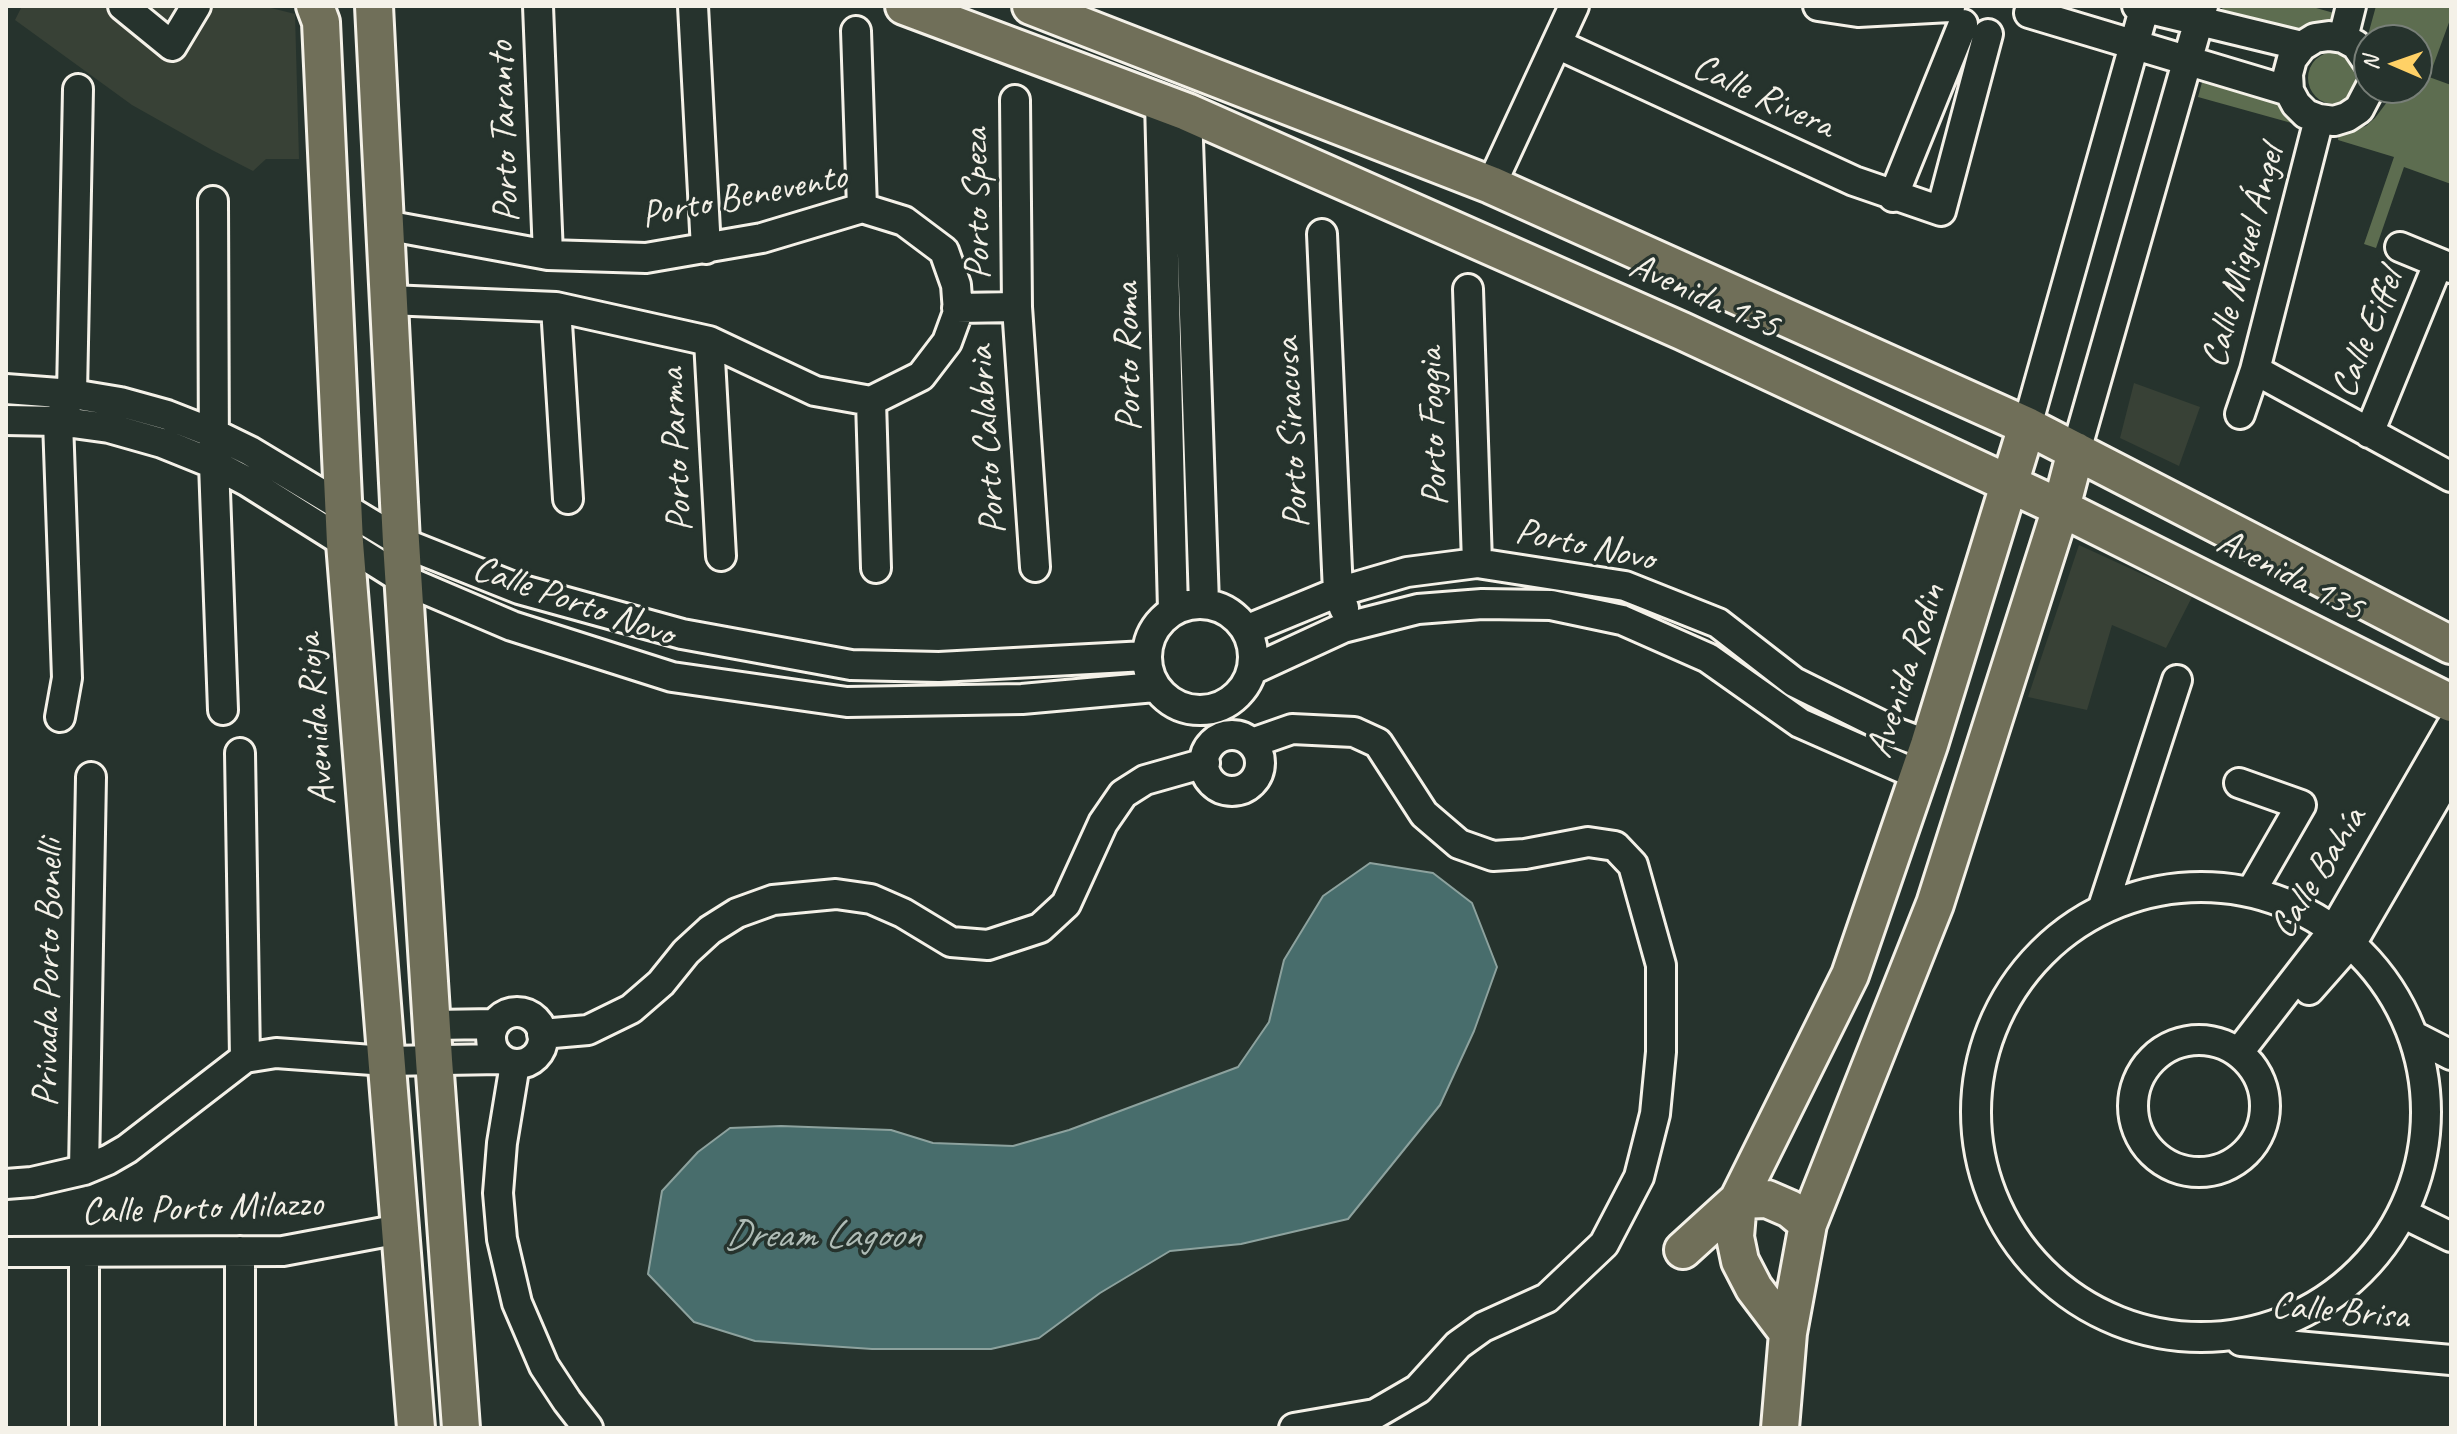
<!DOCTYPE html>
<html>
<head>
<meta charset="utf-8">
<style>
	body { margin:0 }
	#map { position:relative; width:2457px; height:1434px; overflow:hidden; background:#26332d; font-family:Caveat,sans-serif }
	canvas { display:block }
	.frame { position:absolute; inset:0; border:8px solid #f4f1e8; pointer-events:none }
	.north { position:absolute; left:2353px; top:24px; width:80px; height:80px; box-sizing:border-box; background:#26332d; border:2px solid #787f78; border-radius:50%; rotate:272deg; font-size:22px; font-weight:700; line-height:32px; text-align:center; color:#f4f1e8 }
	.north::after { content:''; display:block; margin:auto; width:28px; height:36px; background:#ffd166; clip-path:polygon(50% 0,100% 100%,50% 72%,0 100%) }
</style>
</head>
<body>
<div id="map">
<canvas width="2457" height="1434"></canvas>
<div class="frame"></div>
<div class="north">N</div>
</div>
<script>
const g = document.querySelector('canvas').getContext('2d');
g.lineJoin = 'round';
function fillPath(path, color) { g.fillStyle = color; g.fill(path, 'evenodd'); }
const shape = rows => new Path2D(rows.map(r => 'M' + r).join(''));
function strokePath(path, color, width, dash) { g.strokeStyle = color; g.lineWidth = width; g.lineCap = dash ? 'butt' : 'round'; g.setLineDash(dash || []); g.stroke(path); }
function drawText(font, color, halo, rows, align = 'center') {
  g.font = font + ' Caveat,sans-serif'; g.lineWidth = 7; g.setLineDash([]); g.textBaseline = 'middle'; g.strokeStyle = halo; g.fillStyle = color; for (const [text, x, y, turn = 0] of rows) {
    g.save(); g.translate(x, y); g.rotate((+turn || 0) * Math.PI / 180); g.textAlign = isNaN(turn) ? turn : align; if (halo) g.strokeText(text, 0, 0); g.fillText(text, 0, 0); g.restore();
  }
}
const built = shape([
	[22,6,263,6,295,14,299,159,266,159,253,171,212,150,132,105,15,20],
	[2134,383,2200,407,2179,466,2120,438],
	[2079,545,2192,597,2166,648,2112,625,2087,710,2028,697]
]);
const green = shape([
	[2223,6,2309,6,2341,15,2339,20,2313,26,2301,34,2220,16],
	[2376,6,2451,6,2451,17,2429,77,2451,85,2451,184,2404,167,2376,248,2364,244,2394,157,2338,140,2339,133,2366,126,2375,118,2387,102,2392,88,2417,88,2417,40,2372,40,2368,35],
	'2308 78a26 26 0 1 1 52 0a26 26 0 1 1-52 0Z',
	[2204,75,2281,95,2306,127,2198,97]
]);
const water = shape([
	[1370,863,1433,873,1472,903,1497,967,1474,1031,1440,1105,1348,1219,1241,1244,1170,1251,1100,1293,1039,1338,991,1349,872,1349,755,1341,694,1322,648,1274,662,1191,698,1152,730,1128,781,1126,891,1130,933,1143,1013,1146,1069,1130,1238,1067,1269,1022,1284,960,1323,896,1370,863]
]);
const minor = shape([
	[123,6,172,46,196,6],
	[538,6,548,255],
	[693,6,706,249],
	[1818,6,1858,12,1950,7],
	[2137,6,2302,46],
	[2029,13,2289,91],
	[856,31,862,208],
	[2343,38,2351,6],
	[1557,44,1854,181,1941,211,1988,34],
	[2369,64,2356,45,2343,38,2329,36,2315,38,2302,46,2292,59,2288,74,2289,91,2296,104,2306,114,2319,119,2334,121,2347,117,2359,109,2370,88],
	[1015,100,1017,307,1035,567],
	[1160,102,1173,610],
	[1187,112,1204,603],
	[1491,185,1574,6],
	[1893,197,1963,24],
	[213,201,214,464,223,710],
	[385,225,548,255,646,258,762,238,862,208,904,221,944,251,956,285,958,312,947,342,921,376,871,401,815,391,709,341,556,307,389,300],
	[1322,234,1338,592,1344,608],
	[2400,247,2451,268],
	[1468,289,1477,563],
	[556,307,568,499],
	[957,308,1017,307],
	[709,341,721,556],
	[2255,370,2451,477],
	[6,389,72,394,120,402,167,415,213,433,250,451,401,542,519,589,682,634,851,665,939,667,1146,656],
	[871,401,876,568],
	[2240,414,2255,370,2319,119],
	[6,420,58,421,109,428,162,443,214,464,248,482,404,580,512,626,672,677,847,702,1022,699,1155,687],
	[2027,426,2145,6],
	[2369,433,2438,264],
	[2076,451,2203,6],
	'1147 657a53 53 0 1 1 106 0a53 53 0 1 1-106 0Z',
	[1246,630,1338,592,1407,572,1477,563,1625,586,1718,623,1794,682,1897,733,1929,745],
	[1252,670,1343,628,1418,609,1482,604,1551,605,1622,620,1708,658,1800,723,1918,775],
	[60,717,67,678,58,421,72,394,78,89],
	'1204 763a28 28 0 1 1 56 0a28 28 0 1 1-56 0Z',
	[1252,743,1292,729,1354,732,1378,743,1424,814,1459,844,1493,856,1525,854,1588,842,1615,846,1633,865,1661,965,1661,1052,1655,1114,1639,1177,1604,1244,1547,1298,1483,1327,1458,1345,1418,1389,1375,1414,1294,1428],
	[240,753,245,1058],
	[2239,783,2301,805,2252,890],
	'1976 1112a225 225 0 1 1 450 0a225 225 0 1 1-450 0Z',
	[2103,907,2177,680],
	[2309,990,2354,939,2451,772],
	'491 1038a26 26 0 1 1 52 0a26 26 0 1 1-52 0Z',
	[433,1025,495,1024],
	[542,1034,588,1030,631,1009,661,983,686,952,710,930,737,913,773,900,836,894,871,899,903,913,951,942,988,945,1040,928,1066,904,1103,823,1123,794,1145,780,1205,763],
	[2414,1036,2451,1055],
	'2133 1106a66 66 0 1 1 132 0a66 66 0 1 1-132 0Z',
	[2239,1052,2335,928,2451,727],
	[515,1064,502,1143,498,1193,502,1239,517,1303,544,1366,567,1401,588,1428],
	[84,1170,91,777],
	[6,1184,32,1182,84,1170,108,1160,127,1149,245,1058,276,1053,386,1061,501,1059],
	[2404,1214,2451,1237],
	[6,1252,283,1251,400,1229],
	[84,1252,84,1428],
	[2241,1341,2451,1360],
	[240,1428,240,1251]
]);
const major = shape([
	[315,6,321,22,345,543,416,1428],
	[374,6,401,542,434,1060,461,1428],
	[904,6,1187,112,1682,331,2061,508,2451,703],
	[1031,6,1491,185,2027,426,2451,645],
	[1683,1250,1738,1200,1767,1199,1790,1209,1808,1224],
	[1788,1333,1754,1288,1740,1261,1735,1237,1738,1200,1850,975,1929,745,2027,426],
	[1780,1428,1788,1333,1808,1224,1935,904,2061,508,2076,451]
]);
const streetNames = [
	["Calle Rivera",1763,97,25],
	["Porto Taranto",505,132,-92],
	["Porto Benevento",744,197,-11],
	["Porto Speza",978,204,-91],
	["Calle Miguel Ángel",2244,257,-75],
	["Avenida 135",1704,297,24],
	["Calle Eiffel",2368,334,-68],
	["Porto Roma",1129,357,-91],
	["Porto Foggia",1434,427,-92],
	["Porto Siracusa",1293,433,-93],
	["Porto Calabria",988,440,-94],
	["Porto Parma",677,450,-93],
	["Porto Novo",1585,546,12],
	["Avenida 135",2290,576,27],
	["Calle Porto Novo",573,602,19],
	["Avenida Rodin",1907,671,-72],
	["Avenida Rioja",317,720,-95],
	["Calle Bahía",2319,873,-58],
	["Privada Porto Bonelli",49,973,-89],
	["Calle Porto Milazzo",202,1209,-2],
	["Calle Brisa",2340,1312,5]
];
const waterNames = [
	["Dream Lagoon",822,1237]
];
fillPath(built, '#384136');
fillPath(green, '#5d6d50');
fillPath(water, '#486d6c');
strokePath(water, '#8da29e', 2);
strokePath(minor, '#f4f1e8', 34);
strokePath(major, '#f4f1e8', 42);
strokePath(minor, '#26332d', 28);
strokePath(major, '#706f59', 36);
drawText('38px', '#f4f1e8', '#26332d', streetNames);
drawText('italic 40px', '#afbcb6', '#26332d', waterNames);
</script>
</body>
</html>
